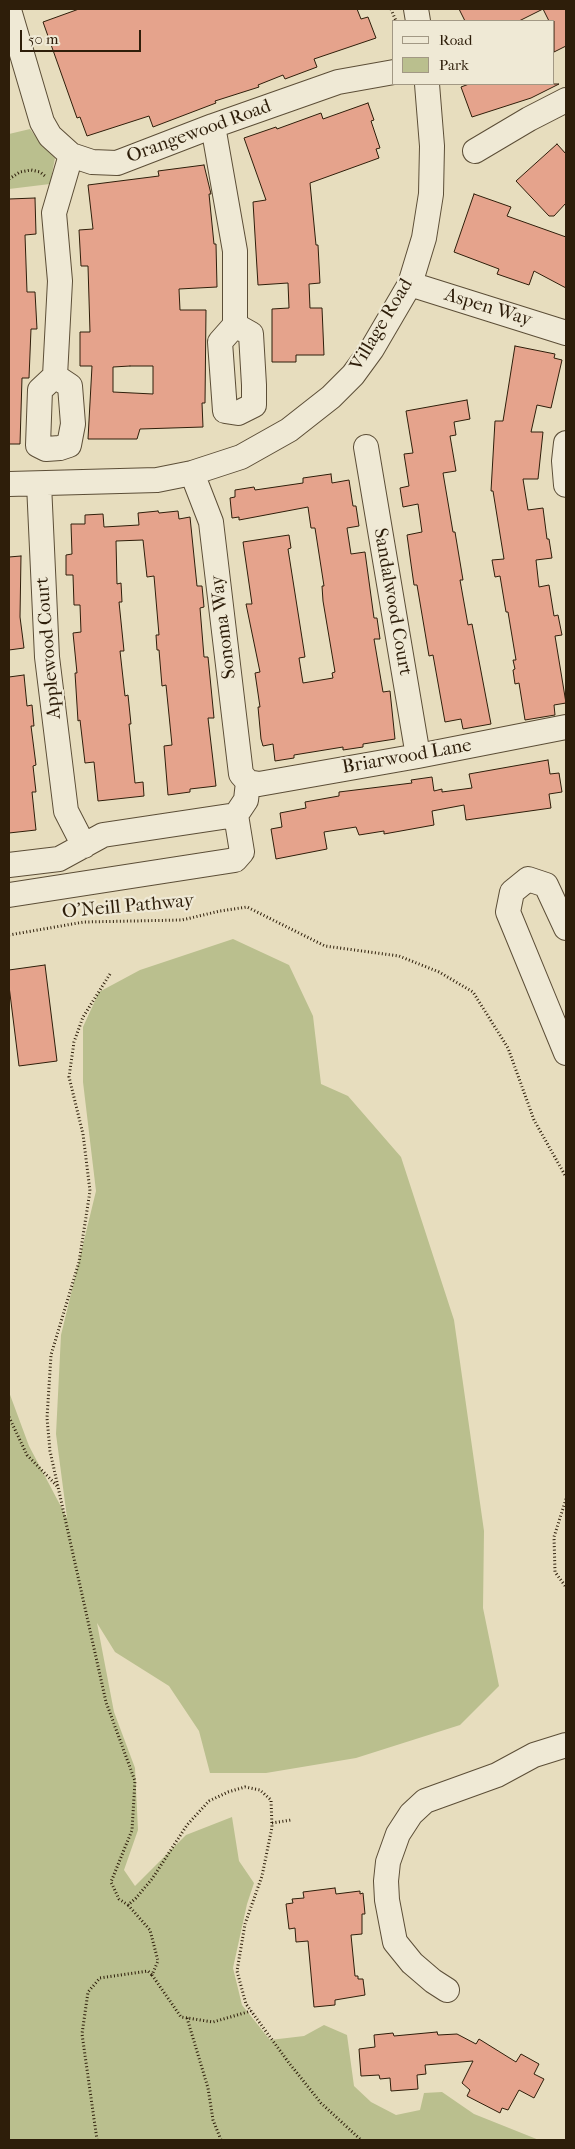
<!DOCTYPE html>
<html>
<head>
<meta charset="utf-8">
<style>
	body { margin:0 }
	#map { position:relative; width:575px; height:2149px; overflow:hidden; background:#e7ddbe; font-family:"IM FELL French Canon",serif }
	canvas { display:block }
	.frame { position:absolute; inset:0; border:10px solid #2e1e0a; pointer-events:none }
	.legend { position:absolute; left:392px; top:20px; width:162px; height:65px; box-sizing:border-box; background:#efe9d5; border:1px solid #a29884; margin:0; padding:6px 9px; list-style:none; font-size:15px; color:#2e1e0a }
	.legend li { display:flex; align-items:center; gap:10px; height:25px }
	.legend b { width:25px; border:1px solid #a29884 }
	.scale { position:absolute; left:20px; top:30px; width:121px; height:22px; box-sizing:border-box; border:2px solid #2e1e0a; border-top:0; padding-left:6px; font-size:15px; line-height:18px; white-space:nowrap; color:#2e1e0a; -webkit-text-stroke:4px #efe9d5; paint-order:stroke }
</style>
</head>
<body>
<div id="map">
<canvas width="575" height="2149"></canvas>
<div class="frame"></div>
<ul class="legend">
<li><b style="height:6px;background:#efe9d5"></b>Road</li>
<li><b style="height:14px;background:#babf8e"></b>Park</li>
</ul>
<div class="scale">50 m</div>
</div>
<script>
const g = document.querySelector('canvas').getContext('2d');
g.lineJoin = 'round';
function fillPath(path, color) { g.fillStyle = color; g.fill(path, 'evenodd'); }
const shape = rows => new Path2D(rows.map(r => 'M' + r).join(''));
function strokePath(path, color, width, dash) { g.strokeStyle = color; g.lineWidth = width; g.lineCap = dash ? 'butt' : 'round'; g.setLineDash(dash || []); g.stroke(path); }
function drawText(font, color, halo, rows, align = 'center') {
  g.font = font + ' "IM FELL French Canon",serif'; g.lineWidth = 4.5; g.setLineDash([]); g.textBaseline = 'middle'; g.strokeStyle = halo; g.fillStyle = color; for (const [text, x, y, turn = 0] of rows) {
    g.save(); g.translate(x, y); g.rotate((+turn || 0) * Math.PI / 180); g.textAlign = isNaN(turn) ? turn : align; if (halo) g.strokeText(text, 0, 0); g.fillText(text, 0, 0); g.restore();
  }
}
const green = shape([
	[30,129,41,144,55,158,50,184,9,189,9,134],
	[233,939,289,965,313,1016,321,1084,348,1096,401,1157,454,1320,484,1531,483,1608,499,1686,460,1725,356,1758,266,1773,210,1773,199,1731,169,1686,115,1652,97,1623,114,1712,135,1768,138,1830,124,1870,135,1886,186,1835,232,1817,239,1861,254,1883,247,1904,233,1968,242,2005,270,2040,304,2036,324,2025,347,2035,354,2086,371,2102,396,2115,420,2110,424,2093,442,2092,474,2114,539,2140,9,2140,9,1392,29,1446,67,1518,56,1434,61,1335,96,1191,83,1082,83,1027,99,992,140,970]
]);
const building = shape([
	[79,9,357,9,361,19,368,17,376,38,314,59,317,67,285,79,283,75,258,85,259,87,215,101,216,103,153,127,149,116,87,136,80,117,77,118,43,22,79,9],
	[459,9,566,9,566,46,554,52,554,21,549,21,543,9,519,21,465,21,459,9],
	[469,84,559,84,531,98,472,117,461,87,469,84],
	[368,103,374,120,371,121,380,148,376,149,379,158,310,183,316,245,318,245,320,283,309,284,310,308,322,308,324,355,296,355,296,362,272,362,272,309,289,308,288,283,258,285,253,202,266,200,244,138,276,127,277,129,321,113,323,119,368,103],
	[557,144,566,154,566,203,554,216,549,216,516,181,557,144],
	[204,165,211,194,209,194,214,244,216,244,217,287,179,289,180,310,206,310,205,403,202,403,203,427,140,429,137,439,88,439,92,366,80,366,80,332,90,332,88,266,81,266,79,230,93,229,88,185,159,176,158,171,204,165],
	[130,366,153,366,153,394,113,392,113,367,130,366],
	[474,194,511,207,507,216,566,237,566,288,534,271,529,285,497,274,499,269,454,252,474,194],
	[35,198,36,234,25,235,27,292,35,292,37,329,31,329,29,378,22,378,20,444,9,444,9,199,35,198],
	[515,346,555,354,554,358,562,360,551,408,537,405,531,432,543,432,538,479,523,479,528,510,543,508,547,539,549,539,552,558,536,560,539,587,549,585,554,616,558,615,562,635,555,636,566,703,554,705,555,715,525,720,519,683,515,684,513,670,515,669,513,660,516,660,508,612,506,612,500,576,495,577,492,560,504,559,493,491,491,491,495,421,503,421,515,346],
	[467,400,470,419,454,422,456,435,450,436,456,471,443,473,453,532,455,532,463,580,460,580,468,625,472,624,491,724,463,729,461,719,445,722,433,655,429,656,417,585,414,585,411,564,407,535,422,532,418,504,403,507,400,488,409,486,404,454,413,453,406,411,467,400],
	[331,474,332,483,349,480,353,506,356,506,359,526,347,528,351,554,365,552,374,618,377,618,380,639,374,639,383,692,390,691,395,739,363,744,363,747,343,750,343,747,294,755,294,758,275,761,273,744,263,746,261,739,258,707,260,707,255,673,260,672,246,604,252,604,243,542,289,535,291,548,288,549,305,657,299,658,303,683,333,678,332,673,335,672,323,601,322,586,324,586,315,528,311,528,308,507,239,520,239,517,232,518,230,498,235,497,235,490,254,487,255,490,303,483,303,478,331,474],
	[158,511,159,513,178,511,179,519,190,517,197,586,202,586,204,607,200,608,204,657,208,657,210,677,214,718,208,718,216,786,190,789,190,792,168,795,164,746,172,745,166,685,162,686,159,650,157,650,156,635,159,635,154,576,147,577,143,540,116,541,117,584,121,583,122,602,119,602,124,651,120,651,125,696,128,695,131,724,129,724,135,783,143,782,144,796,98,801,94,762,85,763,80,720,78,721,75,673,77,673,73,633,81,632,80,605,74,605,73,575,66,575,66,555,72,554,71,524,85,524,85,515,103,514,104,527,139,525,138,513,158,511],
	[21,556,20,617,24,648,9,650,9,557,21,556],
	[24,675,27,706,32,705,34,726,31,726,36,765,33,766,36,792,32,792,36,830,9,833,9,677,24,675],
	[548,760,550,774,559,773,562,792,549,794,551,808,466,820,464,805,432,811,434,825,384,834,384,831,359,835,356,827,324,832,327,849,276,859,271,829,282,827,280,813,306,808,305,802,339,796,339,792,412,783,411,780,432,777,434,791,442,789,442,792,472,788,469,774,548,760],
	[45,965,57,1061,19,1066,9,986,9,970,45,965],
	[335,1888,336,1894,360,1891,360,1894,363,1893,365,1914,362,1914,362,1934,351,1935,355,1976,358,1976,358,1979,363,1979,365,1995,335,2000,335,2005,314,2007,308,1941,296,1942,295,1928,289,1929,286,1904,293,1903,292,1899,304,1898,303,1892,335,1888],
	[437,2032,438,2035,457,2034,476,2044,479,2039,516,2062,521,2054,539,2064,534,2074,544,2079,534,2098,519,2090,508,2110,502,2108,500,2113,467,2096,470,2090,462,2083,473,2061,425,2065,426,2074,417,2075,418,2089,391,2091,390,2078,380,2079,379,2075,361,2076,359,2049,375,2047,374,2035,393,2033,394,2036,437,2032]
]);
const path = shape([
	[391,9,396,21],
	[9,179,20,172,31,170,40,172,45,176],
	[9,935,84,922,182,920,220,911,247,907,325,946,399,956,439,972,473,992,508,1048,534,1120,566,1177],
	[110,974,83,1017,74,1042,69,1077,83,1134,90,1191,79,1262,51,1355,47,1418,50,1451,106,1702,135,1781,132,1830,111,1882,119,1899,128,1905,136,1898,152,1879,187,1825,209,1801,228,1792,245,1787,260,1790,271,1800,272,1827,262,1876,245,1924,237,1971,246,2004,289,2063,321,2103,361,2140],
	[9,1417,27,1455,58,1487],
	[566,1499,554,1537,555,1572,566,1587],
	[272,1823,291,1820],
	[128,1905,150,1930,158,1961,152,1975,181,2017,213,2022,251,2011],
	[187,2018,208,2088,213,2120,221,2140],
	[97,2140,82,2034,88,1992,100,1978,148,1971,152,1975]
]);
const minor = shape([
	[416,9,418,21],
	[9,10,42,122,50,136,71,155,92,162,117,163,213,126,338,82,394,72],
	[213,126,235,251,235,325,220,342,225,411,238,413,254,405,254,385,251,334,235,325],
	[475,151,529,119,566,100],
	[410,284,566,333],
	[55,376,70,386,73,424,69,445,60,448,46,449,38,445,40,390,55,376,60,281,54,213,71,155],
	[566,443,564,461,566,485],
	[366,447,418,756],
	[192,473,211,522,241,774,248,782],
	[9,484,157,480,192,473,241,457,289,430,331,397,353,375,372,349,410,284,424,238,431,194,432,146,427,84],
	[39,484,47,657,66,811,84,846],
	[248,782,259,784,418,756,566,727],
	[9,865,59,859,103,835,236,815],
	[9,895,235,860,242,852,236,815,246,800,248,782],
	[566,928,546,885,528,879,512,892,508,912,566,1053],
	[447,1990,433,1981,412,1963,395,1942,387,1900,386,1881,388,1862,398,1834,411,1814,425,1801,497,1775,534,1755,566,1745]
]);
const streetNames = [
	["Orangewood Road",199,132,-20],
	["Aspen Way",488,308,17],
	["Village Road",382,325,-59],
	["Sandalwood Court",392,602,80],
	["Sonoma Way",224,627,-97],
	["Applewood Court",49,648,-95],
	["Briarwood Lane",407,757,-10],
	["O'Neill Pathway",128,907,-5]
];
fillPath(green, '#babf8e');
fillPath(building, '#e5a38c');
strokePath(building, '#2e1e0a', 1);
strokePath(minor, '#5c4e37', 26);
strokePath(path, '#2e1e0a', 3, [1, 2.5]);
strokePath(minor, '#efe9d5', 24);
drawText('19px', '#2e1e0a', '#efe9d5', streetNames);
</script>
</body>
</html>
